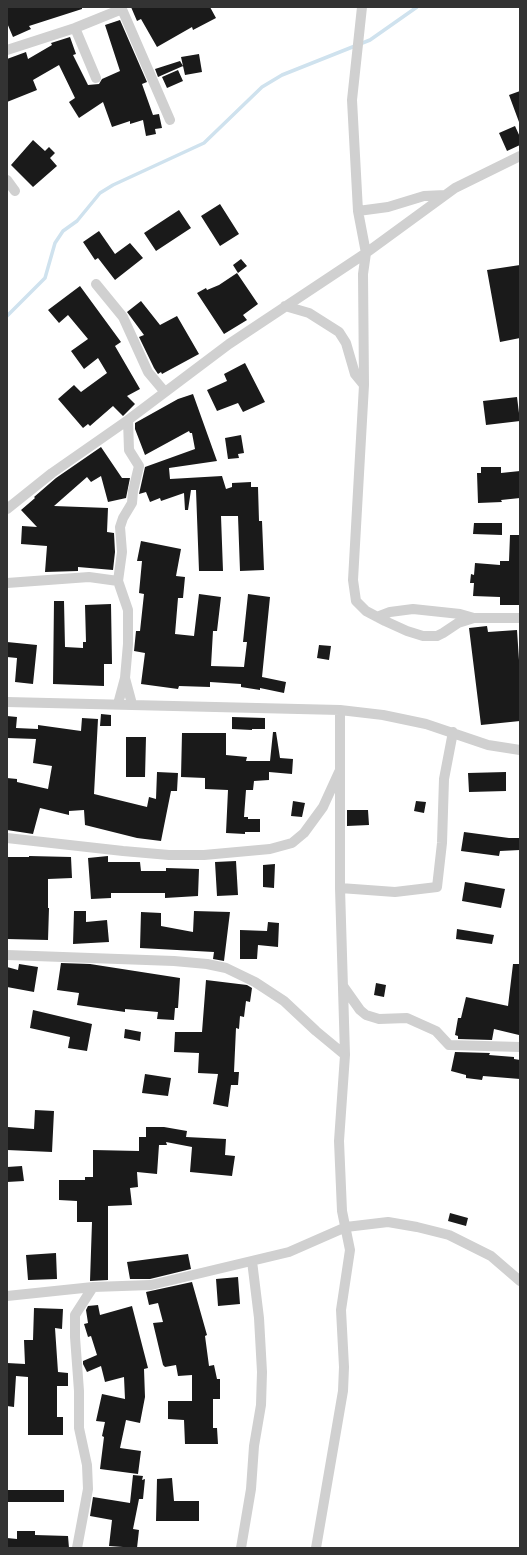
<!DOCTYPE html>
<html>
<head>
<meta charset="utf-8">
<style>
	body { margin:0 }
	#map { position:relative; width:527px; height:1555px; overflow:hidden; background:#fff; font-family:Mulish,sans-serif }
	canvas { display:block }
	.frame { position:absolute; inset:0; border:8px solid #333; pointer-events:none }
</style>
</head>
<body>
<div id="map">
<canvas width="527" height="1555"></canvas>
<div class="frame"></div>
</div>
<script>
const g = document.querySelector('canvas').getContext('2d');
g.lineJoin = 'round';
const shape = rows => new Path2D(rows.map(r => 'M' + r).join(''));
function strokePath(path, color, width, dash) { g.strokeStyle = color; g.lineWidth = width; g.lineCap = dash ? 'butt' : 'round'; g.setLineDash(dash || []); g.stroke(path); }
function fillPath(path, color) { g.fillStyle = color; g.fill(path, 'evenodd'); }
const stream = shape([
	[7,316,45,278,55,243,63,231,77,221,100,193,113,185,204,143,262,87,282,75,370,40,417,7]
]);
const building = shape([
	[7,7,82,7,82,9,29,26,31,29,13,37,7,23],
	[131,7,210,7,216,18,193,30,192,27,157,47,141,19,137,21],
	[120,20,147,82,142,84,153,115,159,114,162,128,155,129,156,134,146,136,143,120,130,124,130,121,112,127,103,102,79,118,69,102,75,98,59,65,33,80,37,90,7,102,7,59,26,52,28,59,52,45,51,43,70,37,76,54,73,55,88,85,99,84,102,79,120,71,105,25],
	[199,54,202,72,185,75,181,57],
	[180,61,183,66,158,77,155,69],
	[178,70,183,81,167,88,162,77],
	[520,91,520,122,519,122,509,95],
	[515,126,520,137,520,145,507,151,499,133],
	[33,140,45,151,49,147,55,153,50,158,57,166,33,187,11,165],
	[220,204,239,234,220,246,201,216],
	[179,210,191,228,156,251,144,233],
	[99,231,115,254,130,243,143,258,115,280,98,258,95,260,83,242],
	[241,259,247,266,238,273,233,265],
	[520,265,520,338,500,342,487,270],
	[237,273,258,304,243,315,247,320,224,334,197,293,206,288,207,290,219,285],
	[80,286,121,342,115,346,140,389,127,396,135,404,123,416,113,406,90,426,88,424,83,428,58,399,74,385,81,392,107,373,98,358,84,369,71,351,88,339,68,315,59,323,48,310],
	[141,301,160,325,177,316,199,354,162,374,161,372,158,374,154,368,139,337,144,335,127,312],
	[245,363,265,402,243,412,238,403,217,411,207,390,227,381,224,374],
	[193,394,217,461,169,468,170,479,222,476,226,489,232,487,232,483,251,482,251,487,258,487,259,521,262,521,264,570,240,571,238,516,221,516,223,571,199,571,196,490,191,490,188,510,185,510,184,493,161,501,160,498,150,502,146,492,139,494,145,467,195,449,192,433,190,433,189,431,145,455,135,429,135,423,178,399],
	[517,397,520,421,486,425,483,401],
	[241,435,244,453,238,454,239,458,228,459,225,438],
	[101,447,122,478,130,478,126,498,108,502,101,476,91,482,87,477,54,506,108,508,107,532,114,533,115,552,113,570,78,567,78,571,45,572,47,546,21,544,22,526,37,527,21,510,35,498,34,497,56,478],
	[481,467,501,467,501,473,520,471,520,498,501,500,502,502,478,503,477,473,481,473],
	[474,523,502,523,502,535,473,534],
	[510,535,520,535,520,605,500,605,500,597,473,596,474,583,470,583,471,574,474,575,475,563,500,565,500,561,509,561],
	[141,541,181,549,176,576,185,577,183,598,178,598,175,634,194,636,199,594,221,597,217,631,213,631,211,666,244,667,247,642,243,642,248,594,270,597,262,677,286,682,284,693,260,688,260,690,241,687,241,684,210,682,210,687,179,686,178,689,141,684,145,653,134,651,136,631,140,631,144,594,139,593,142,561,137,561],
	[54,601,64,601,65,647,83,648,83,642,86,642,85,605,111,604,112,664,104,664,104,686,53,684],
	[487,626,488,632,517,630,520,675,520,721,481,725,469,628],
	[7,642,37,645,33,684,15,682,17,658,7,657],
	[319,645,331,646,329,660,317,658],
	[101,714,111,715,111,726,100,726],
	[7,716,17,717,16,728,38,729,38,725,81,731,82,718,98,719,94,794,147,807,149,797,156,799,157,772,178,773,177,791,171,791,161,841,137,838,85,825,84,810,69,811,69,815,40,808,33,834,7,830,7,778,17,779,17,782,48,789,52,766,33,763,36,739,7,738],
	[232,717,265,718,265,729,252,729,252,730,232,729],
	[273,732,276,732,280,758,293,759,292,774,269,772,269,780,254,781,253,790,246,790,244,817,248,817,248,819,260,819,260,832,245,832,245,834,226,833,228,790,205,789,205,778,181,777,182,733,226,733,226,755,247,757,246,761,270,761],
	[126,737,146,737,145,777,126,777],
	[506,772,506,791,469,792,468,773],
	[293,801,305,803,302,817,291,816],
	[416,801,426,802,424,813,414,811],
	[347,810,368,810,369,825,347,826],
	[464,832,509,838,520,838,520,850,500,851,499,856,461,851],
	[29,856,71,857,72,878,48,879,48,908,49,908,48,940,7,939,7,857,29,857],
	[108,856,108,862,140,862,141,871,166,871,166,868,199,869,198,896,165,898,165,893,111,893,111,898,91,899,88,858],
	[236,861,238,895,217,896,215,862],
	[275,864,274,888,263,887,263,865],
	[465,882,505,889,501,908,462,901],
	[74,911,86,911,86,922,107,920,109,942,73,944],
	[194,911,230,912,224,961,213,959,214,952,140,948,141,912,161,913,161,926,193,932],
	[268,922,279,923,278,947,258,945,257,959,240,959,240,930,267,931],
	[457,929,494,935,492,944,456,939],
	[61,963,90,964,180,978,178,1008,175,1008,174,1020,157,1019,158,1012,125,1009,125,1012,77,1005,79,993,57,990],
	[19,964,38,967,34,992,7,987,7,967,18,970],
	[513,964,520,964,519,1035,494,1029,492,1040,458,1039,458,1036,455,1035,458,1018,461,1018,466,997,508,1006],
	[206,980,247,985,252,988,250,1002,246,1001,244,1017,240,1016,239,1029,236,1028,234,1072,239,1072,238,1085,231,1085,228,1107,213,1104,218,1074,198,1073,199,1053,174,1052,175,1032,202,1032],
	[376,983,386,985,384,997,374,995],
	[33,1010,92,1024,87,1051,68,1048,70,1037,30,1028],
	[125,1029,141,1032,140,1041,124,1038],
	[455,1052,490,1053,489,1055,514,1057,514,1059,520,1060,520,1079,483,1076,482,1080,466,1078,466,1075,451,1071],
	[145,1074,171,1078,168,1096,142,1093],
	[35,1110,54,1111,52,1152,7,1150,8,1127,34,1129],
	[146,1127,164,1127,187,1131,186,1137,226,1139,225,1155,235,1156,232,1176,190,1172,192,1147,166,1142,167,1145,159,1145,157,1174,137,1172,138,1187,130,1188,132,1205,108,1206,108,1280,90,1281,92,1222,77,1222,77,1201,59,1200,59,1180,85,1180,85,1177,93,1177,93,1150,139,1151,139,1137,146,1137],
	[22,1166,24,1181,7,1182,7,1167],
	[450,1213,468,1218,466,1226,448,1221],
	[56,1253,57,1279,28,1280,26,1255],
	[188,1254,191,1269,150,1279,130,1279,127,1262],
	[238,1277,240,1304,218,1306,216,1279],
	[192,1282,207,1335,205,1336,209,1366,214,1365,217,1379,220,1379,220,1399,213,1399,213,1428,217,1428,218,1444,185,1444,184,1420,168,1419,168,1401,192,1401,192,1375,178,1376,176,1365,165,1367,163,1365,153,1323,163,1322,158,1303,149,1305,146,1292],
	[98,1305,100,1315,132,1306,148,1368,144,1369,145,1397,140,1423,126,1420,120,1448,141,1451,138,1474,100,1469,104,1437,102,1436,105,1422,96,1421,102,1394,125,1399,124,1377,105,1382,101,1366,87,1372,83,1364,83,1361,97,1355,91,1336,88,1337,84,1324,88,1323,86,1310,88,1306],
	[34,1308,63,1309,62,1329,55,1328,58,1372,68,1373,68,1386,57,1386,57,1417,63,1417,63,1435,28,1435,28,1377,16,1376,14,1407,7,1406,7,1363,25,1364,24,1340,33,1340],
	[133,1475,143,1476,142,1480,145,1479,143,1499,139,1499,133,1529,139,1530,137,1548,109,1546,112,1520,90,1516,93,1497,130,1503],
	[172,1478,174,1501,199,1501,199,1521,156,1521,157,1479],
	[7,1490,64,1490,64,1502,7,1502],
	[17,1531,35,1531,35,1535,68,1536,69,1548,7,1548,7,1538,17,1539]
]);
const street = shape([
	[121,7,170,120],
	[362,7,352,100,358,211,366,253,363,274,364,385,353,580,356,601,366,611,385,621,407,631,423,636,437,636,443,633,458,623,474,618,520,618],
	[75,28,96,78],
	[7,50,75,28,122,9],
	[7,180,15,191],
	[358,211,388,207,424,196,445,195],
	[96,284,123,317,148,372,164,391],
	[285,306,309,313,339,332,346,343,355,374,364,385],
	[7,509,52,473,128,420,229,344,366,253,455,188,520,156],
	[7,583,89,577,118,581],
	[377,617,390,612,413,609,460,614,474,618],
	[125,678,132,704],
	[7,702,340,710,383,715,426,724,488,745,520,750],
	[118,704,125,678,128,644,128,610,118,581,122,552,120,527,123,518,132,503,133,491,139,466,129,450,128,420],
	[7,838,123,851,169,855,204,855,270,849,292,843,304,833,323,807,339,772],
	[340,888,395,892,437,887,442,843,444,779,453,732],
	[7,955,174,961,207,964,226,968,255,982,284,1001,316,1031,345,1055],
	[343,986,360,1010,366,1015,379,1019,407,1018,436,1031,449,1045,520,1047],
	[7,1296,93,1287,151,1285,289,1252,346,1227,388,1222,417,1227,449,1235,491,1256,520,1281],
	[77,1548,88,1489,87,1465,79,1428,79,1391,75,1337,75,1315,93,1287],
	[241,1548,251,1489,254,1446,261,1405,262,1372,259,1318,252,1261],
	[316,1548,343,1391,344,1367,341,1310,350,1250,342,1211,339,1141,345,1055,340,888,340,710]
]);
strokePath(stream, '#cfe2ee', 3.5);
fillPath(building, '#1a1a1a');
strokePath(street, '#d0d0d0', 10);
</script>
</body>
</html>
